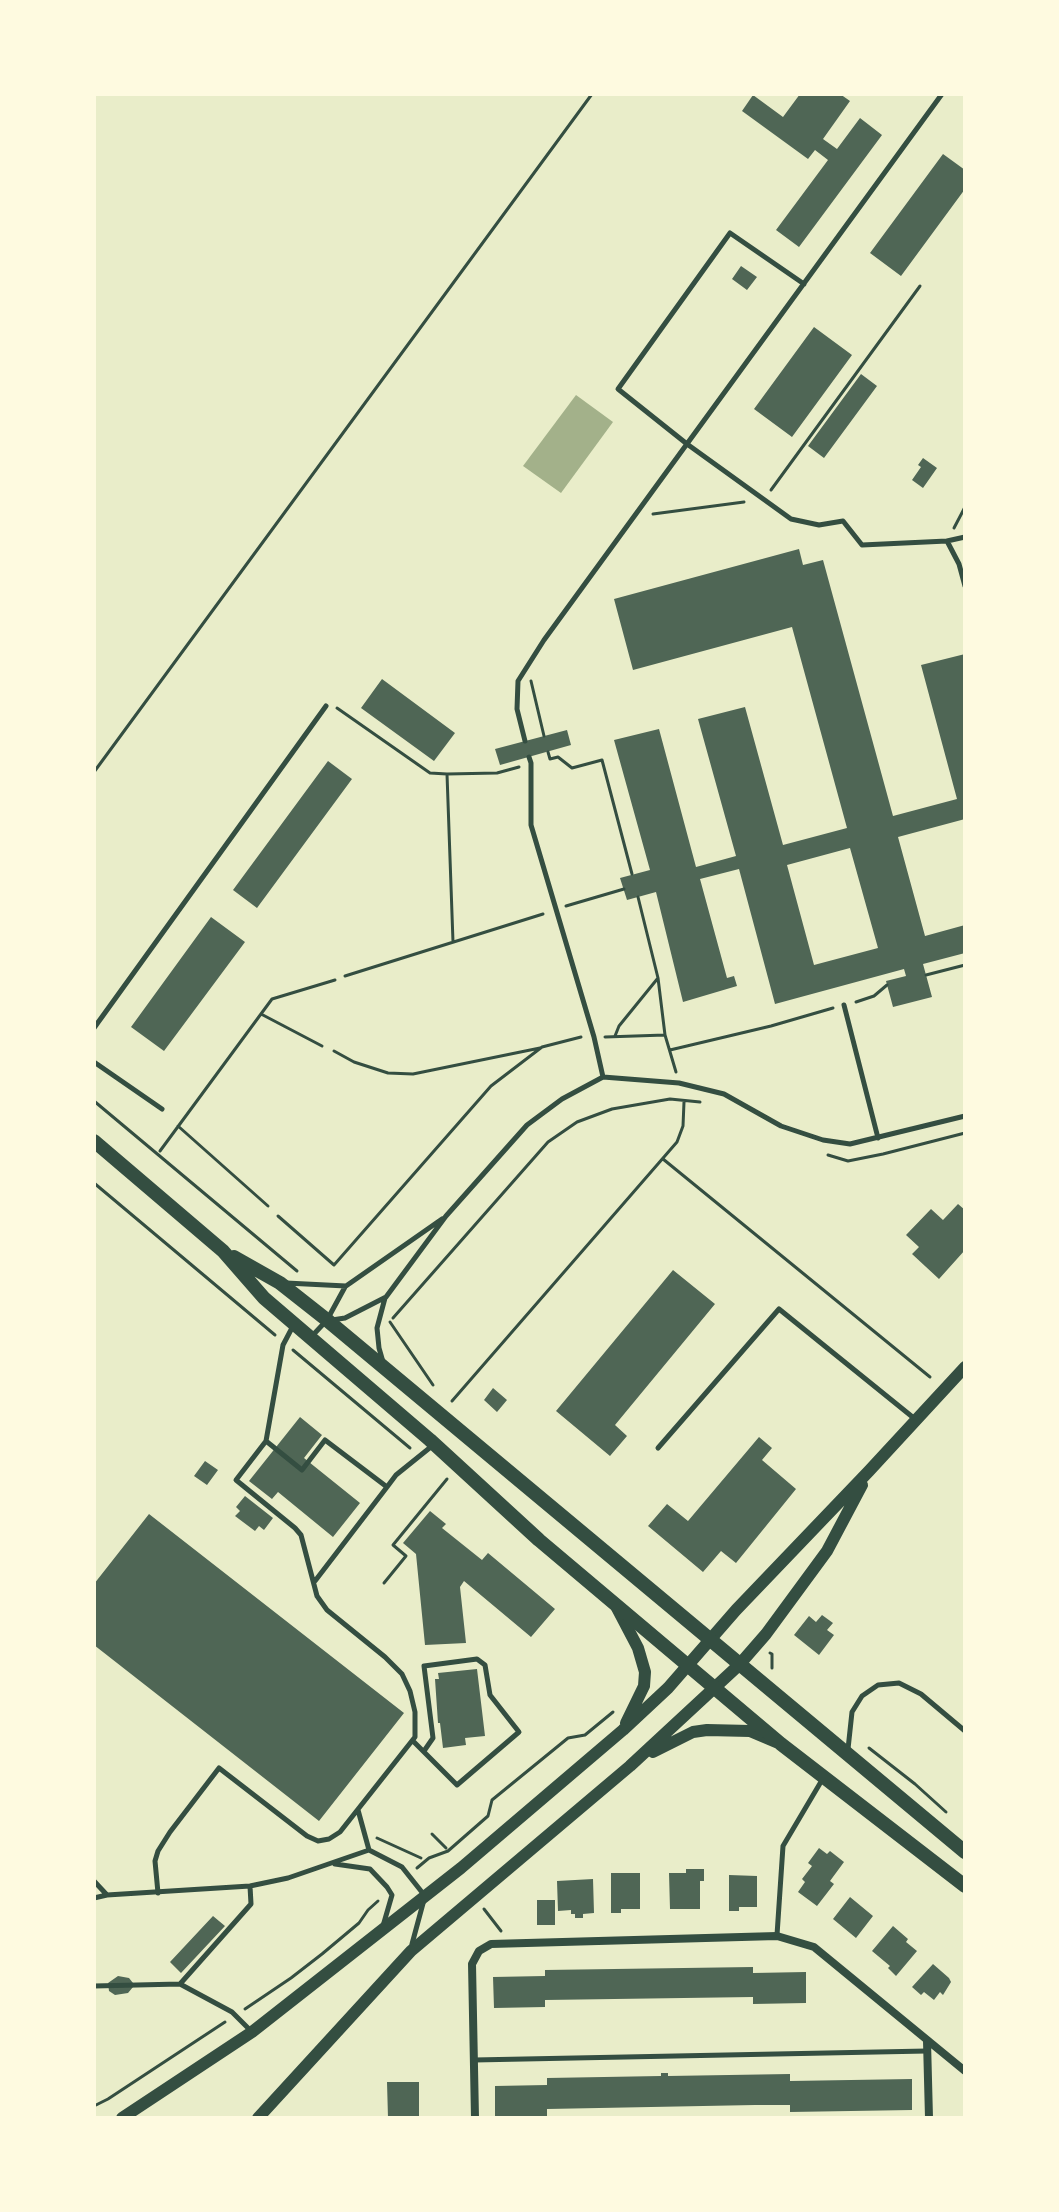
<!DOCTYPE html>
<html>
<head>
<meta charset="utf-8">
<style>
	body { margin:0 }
	#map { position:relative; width:1059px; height:2212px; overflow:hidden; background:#e9edc9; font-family:Ubuntu,sans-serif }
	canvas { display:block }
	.frame { position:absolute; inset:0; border:96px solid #fefae0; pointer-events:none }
</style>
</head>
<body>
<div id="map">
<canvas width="1059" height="2212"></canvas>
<div class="frame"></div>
</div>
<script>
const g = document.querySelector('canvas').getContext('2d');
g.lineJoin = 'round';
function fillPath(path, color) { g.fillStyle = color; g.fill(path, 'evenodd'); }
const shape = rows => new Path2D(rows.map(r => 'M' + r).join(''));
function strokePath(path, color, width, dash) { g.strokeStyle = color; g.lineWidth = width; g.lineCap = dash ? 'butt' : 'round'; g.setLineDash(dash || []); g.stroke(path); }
const water = shape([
	[576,395,613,422,561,493,523,466]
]);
const building = shape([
	[800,94,840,94,850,101,823,139,837,149,860,118,882,135,799,247,776,230,828,160,815,150,808,159,742,111,753,95,783,117],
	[943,154,965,170,965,189,901,276,870,253],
	[741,266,757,277,747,290,732,279],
	[814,327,852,355,792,437,754,409],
	[861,374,877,386,824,458,808,446],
	[923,458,937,468,923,488,912,480,921,467,918,465],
	[799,549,803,565,823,560,893,816,957,799,921,665,965,654,965,819,898,837,925,936,965,925,965,953,923,964,932,997,893,1007,886,981,906,976,904,969,775,1004,739,869,700,879,727,978,734,976,737,986,683,1002,656,892,627,900,620,878,650,870,614,740,659,729,696,867,736,856,698,719,745,707,783,845,847,828,792,627,633,670,614,599],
	[850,848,878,948,814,965,787,865],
	[382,679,455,733,434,761,361,708],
	[567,730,571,745,500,765,495,749],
	[328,761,352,779,257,908,233,890],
	[211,917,245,942,164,1051,131,1027],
	[958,1204,965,1210,965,1250,939,1279,912,1254,919,1247,906,1235,931,1209,943,1220],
	[673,1270,715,1304,615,1425,627,1436,610,1456,556,1411],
	[493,1388,507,1400,497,1412,484,1400],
	[300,1417,322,1435,304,1458,360,1503,333,1537,278,1492,272,1499,249,1481],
	[759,1437,772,1448,762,1460,796,1489,736,1563,721,1551,703,1572,648,1526,667,1504,688,1521],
	[205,1461,218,1470,207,1485,194,1476],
	[245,1496,273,1518,264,1530,259,1526,255,1531,235,1516,240,1511,236,1507],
	[430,1511,446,1524,442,1528,482,1560,488,1553,555,1609,531,1637,464,1581,460,1587,466,1643,425,1645,416,1554,403,1543],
	[149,1514,404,1713,319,1821,94,1645,94,1584],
	[822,1615,833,1623,827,1630,834,1635,819,1655,794,1635,809,1616,816,1622],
	[477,1669,485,1736,465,1738,466,1745,443,1748,440,1723,438,1723,435,1679,439,1679,438,1673],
	[819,1848,827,1854,830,1851,844,1862,830,1881,834,1884,817,1906,798,1892,805,1882,802,1879,812,1866,808,1863],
	[686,1869,704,1869,704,1881,700,1881,700,1909,670,1909,669,1873,686,1873],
	[611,1873,640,1873,640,1909,621,1909,621,1913,611,1913],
	[729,1875,757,1876,757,1907,739,1907,739,1911,729,1911],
	[593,1879,594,1913,583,1914,583,1918,575,1918,575,1914,571,1914,571,1910,558,1911,557,1881],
	[850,1897,873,1916,856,1938,833,1919],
	[537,1900,555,1900,555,1925,537,1925],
	[213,1916,225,1926,181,1973,170,1962],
	[893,1926,908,1939,906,1942,917,1951,896,1976,888,1968,890,1966,872,1951],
	[933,1964,949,1978,951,1982,943,1995,940,1992,934,2000,924,1992,921,1995,912,1987],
	[753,1967,753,1973,806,1972,806,2003,753,2004,753,1997,545,2000,545,2007,494,2008,493,1977,545,1976,545,1970],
	[118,1976,129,1978,133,1983,133,1987,128,1993,115,1995,109,1991,108,1983],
	[661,2073,668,2073,668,2076,790,2074,790,2081,912,2079,912,2110,790,2112,790,2105,755,2105,547,2109,547,2117,495,2118,495,2086,547,2085,547,2078,661,2076],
	[387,2082,419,2082,419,2118,388,2118]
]);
const path = shape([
	[771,490,920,286],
	[653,514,744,502],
	[954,528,965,507],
	[531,681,544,736],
	[337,708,430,773,447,774,453,942],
	[548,752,550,759,558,757,572,768,602,760,632,874],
	[94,772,592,94],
	[447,774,497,773,519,767],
	[638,897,658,978,665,1035,676,1072],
	[566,906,624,889],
	[926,975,965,965],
	[345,976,543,914],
	[856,1002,874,996,887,985],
	[261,1014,322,1046],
	[615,1036,619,1026,658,978],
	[605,1037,665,1035],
	[670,1050,771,1026,833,1008],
	[334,1051,354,1062,388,1073,413,1074,540,1048],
	[94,1101,297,1271],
	[178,1126,268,1206],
	[160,1151,272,999,335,980],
	[828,1155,848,1161,883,1154,965,1133],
	[663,1159,930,1377],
	[94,1183,275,1335],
	[278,1216,334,1265,491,1086,542,1047,581,1037],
	[393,1318,548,1142,577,1122,612,1109,670,1099,700,1102],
	[390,1322,433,1385],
	[293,1350,410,1448],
	[452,1401,677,1142,683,1126,684,1102],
	[384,1583,406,1556,393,1545,447,1479],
	[770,1653,772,1654,772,1668],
	[869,1748,915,1784,946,1812],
	[432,1834,446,1848],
	[377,1838,421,1858],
	[417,1868,429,1858,448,1851,488,1816,492,1800,568,1738,585,1735,613,1712],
	[484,1909,501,1931],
	[245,2009,291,1978,322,1954,359,1923,368,1910,378,1901],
	[94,2106,108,2099,225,2022]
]);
const service = shape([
	[804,284,730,233,618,389,687,444,791,519,819,525,843,521,862,545,947,541,959,564,965,586],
	[947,541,965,537],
	[525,741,517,709,518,681,544,640,942,94],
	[529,757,531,763,531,825,594,1037,603,1077],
	[844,1005,878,1138],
	[94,1028,326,706],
	[94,1062,162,1109],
	[286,1283,346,1286,442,1219],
	[332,1320,345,1318,386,1297,446,1216,527,1125,562,1099,603,1077,679,1083,724,1094,781,1126,823,1140,850,1144,965,1116],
	[293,1326,283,1345,266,1441,302,1470,325,1440,387,1487,396,1475,432,1446],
	[313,1335,327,1320,345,1287],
	[383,1362,379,1348,377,1328,385,1298],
	[658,1448,779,1309,915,1419],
	[315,1581,387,1487],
	[413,1741,457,1785,519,1732,490,1695,485,1665,477,1659,424,1666,433,1738,424,1751],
	[848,1749,852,1712,862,1696,878,1685,899,1683,921,1694,965,1731],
	[358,1810,369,1850],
	[335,1864,370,1869,387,1887,392,1895,383,1926],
	[94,1881,107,1895,250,1886,288,1878,369,1850,402,1867,425,1896,412,1944],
	[158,1893,155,1861,158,1851,170,1832,219,1768,307,1836,318,1841,329,1839,340,1832,415,1737,415,1712,410,1691,402,1674,385,1657,327,1610,317,1596,301,1535,295,1528,236,1480,266,1441],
	[94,1898,107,1895],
	[777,1935,783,1846,822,1780],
	[180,1984,251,1904,250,1886],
	[94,1986,180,1984,232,2012,251,2031],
	[474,2060,927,2051]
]);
const minor = shape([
	[927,2041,929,2118],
	[475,2118,472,1964,479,1951,491,1944,777,1936,814,1947,965,2071]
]);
const tertiary = shape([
	[617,1608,638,1648,645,1672,644,1686,626,1723],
	[653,1752,693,1732,707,1730,750,1731,776,1742],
	[122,2118,252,2032,461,1868,623,1730,668,1688,736,1610,869,1471,965,1367],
	[258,2118,411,1951,630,1766,739,1665,766,1634,827,1551,862,1485]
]);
const secondary = shape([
	[94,1141,223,1251,264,1298,430,1440,539,1540,781,1744,965,1886],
	[234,1257,280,1283,327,1320,965,1852]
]);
fillPath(water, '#a3b18a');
fillPath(building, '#4f6655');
strokePath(path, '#344e41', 3);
strokePath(service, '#344e41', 5);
strokePath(minor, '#344e41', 8);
strokePath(tertiary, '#344e41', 12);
strokePath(secondary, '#344e41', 14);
</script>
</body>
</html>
